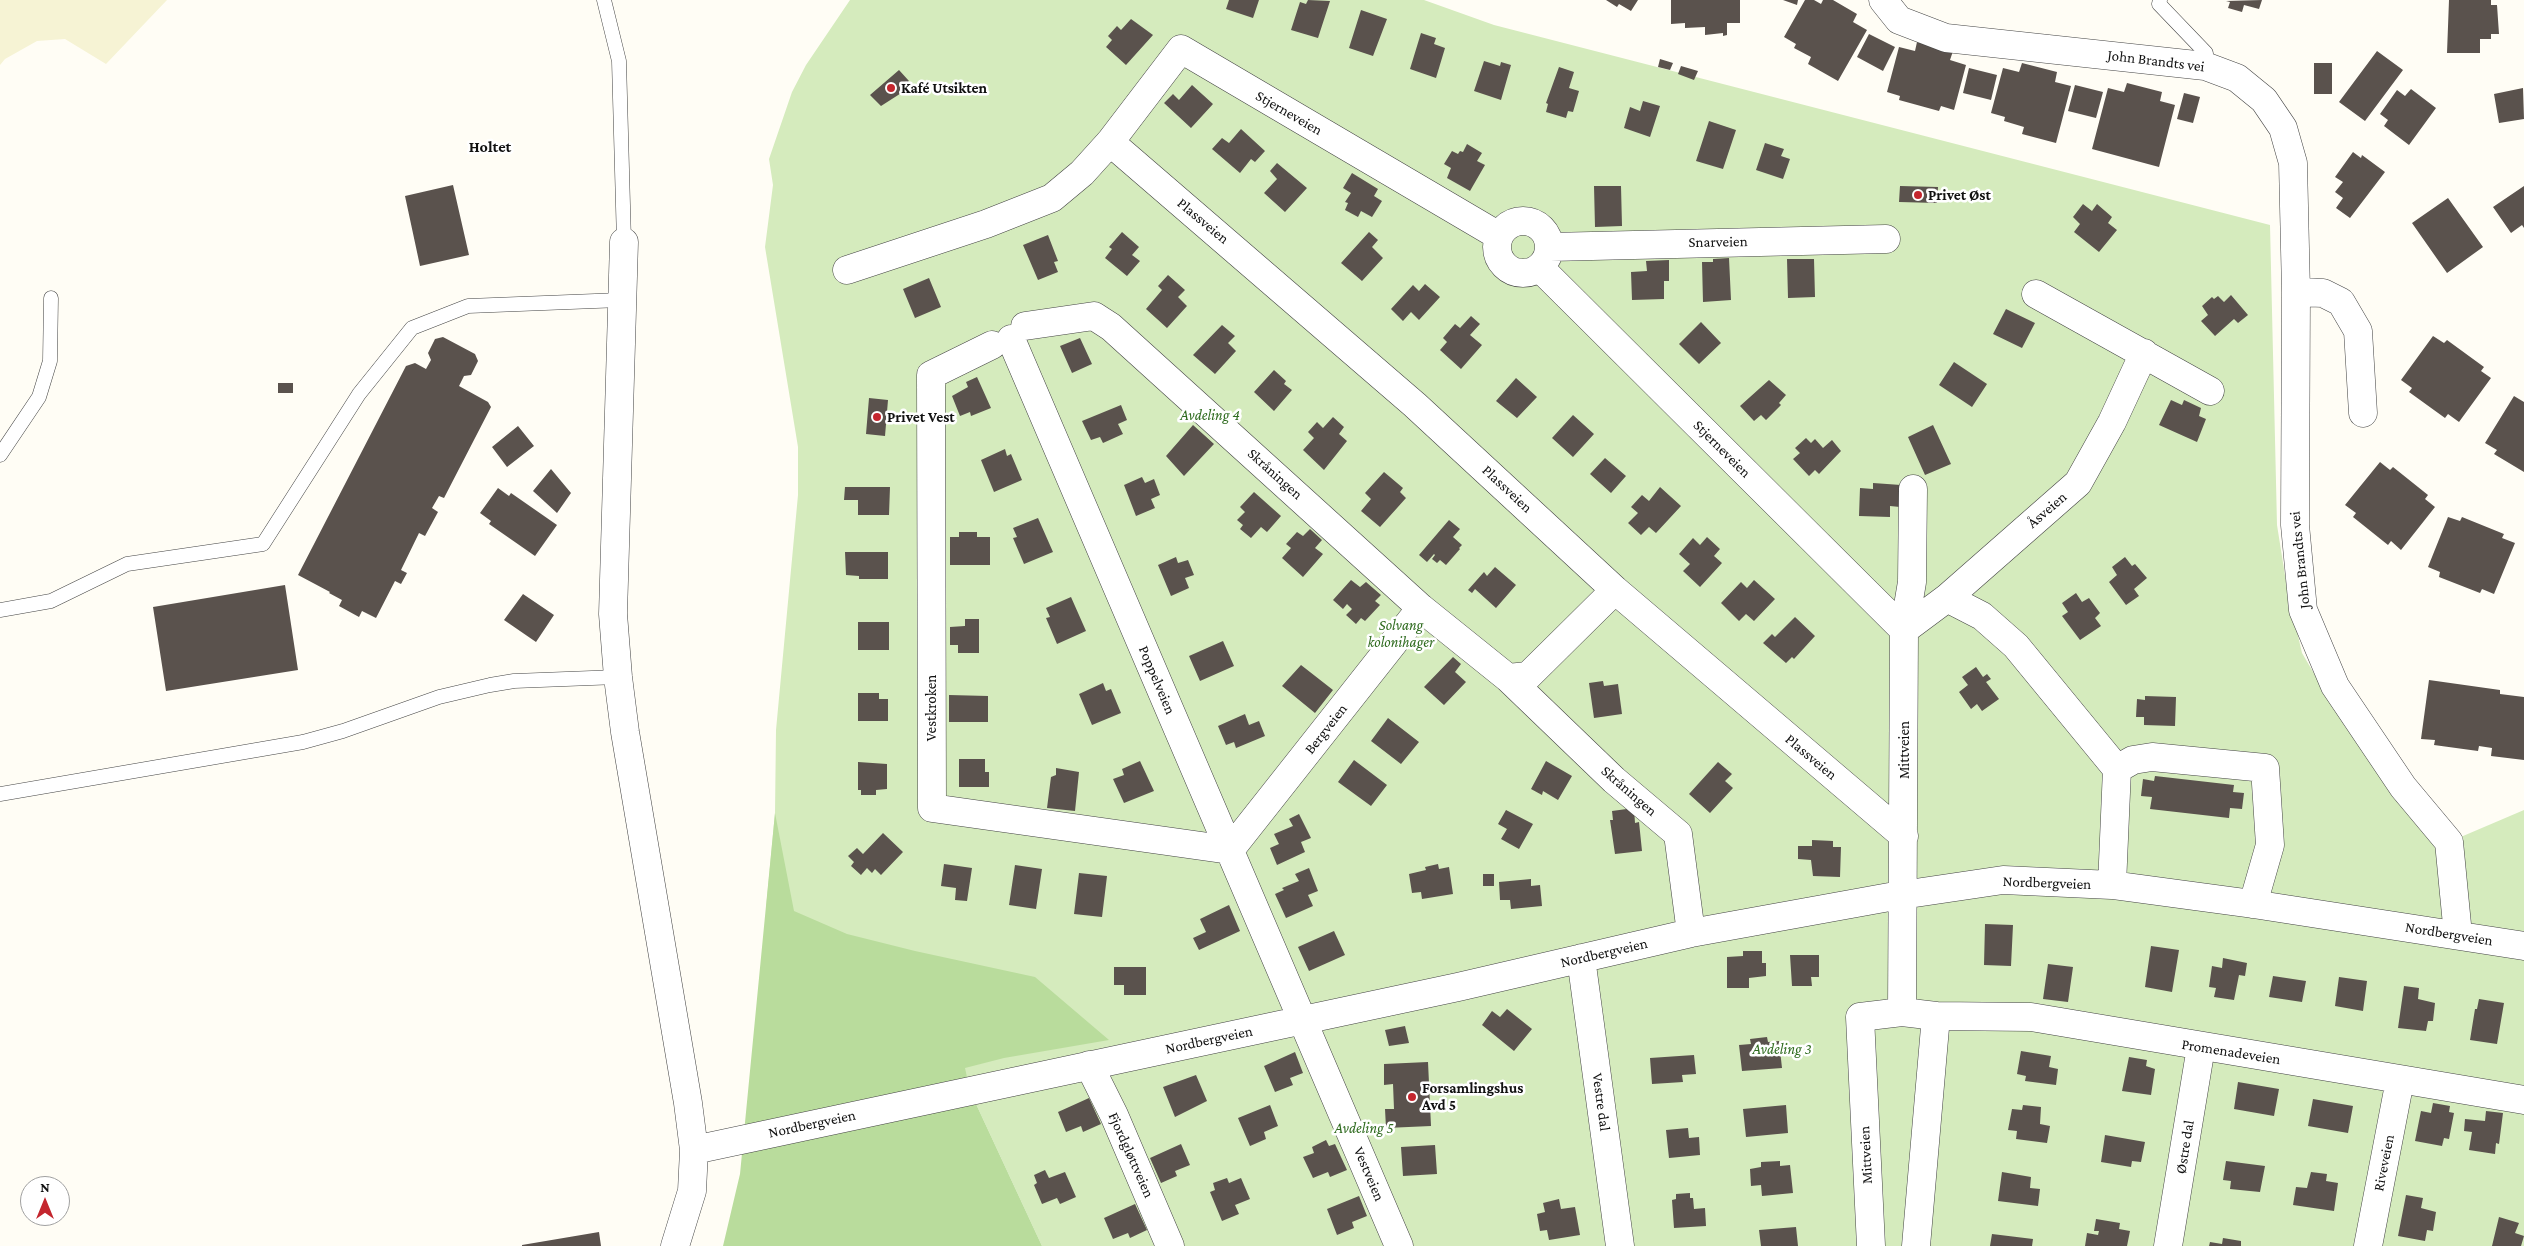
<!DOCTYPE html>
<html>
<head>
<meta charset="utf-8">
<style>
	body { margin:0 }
	#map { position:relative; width:2524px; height:1246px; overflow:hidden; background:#fffdf5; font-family:"Crimson Pro",serif }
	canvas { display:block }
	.north { position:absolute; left:20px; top:1176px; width:50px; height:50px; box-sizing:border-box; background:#fff; border:1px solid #a0a0a0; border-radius:50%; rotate:0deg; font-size:14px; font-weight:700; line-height:20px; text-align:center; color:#111 }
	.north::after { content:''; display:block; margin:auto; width:18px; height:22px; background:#c4262e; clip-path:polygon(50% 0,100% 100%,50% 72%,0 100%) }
</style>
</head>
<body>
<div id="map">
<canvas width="2524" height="1246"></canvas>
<div class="north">N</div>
</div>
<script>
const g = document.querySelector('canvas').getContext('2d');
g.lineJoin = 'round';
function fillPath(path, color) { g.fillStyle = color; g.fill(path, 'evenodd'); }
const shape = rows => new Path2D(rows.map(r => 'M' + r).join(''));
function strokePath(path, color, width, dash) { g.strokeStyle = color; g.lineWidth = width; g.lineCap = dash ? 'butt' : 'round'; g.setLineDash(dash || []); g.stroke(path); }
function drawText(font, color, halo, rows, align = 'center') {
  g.font = font + ' "Crimson Pro",serif'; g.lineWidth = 5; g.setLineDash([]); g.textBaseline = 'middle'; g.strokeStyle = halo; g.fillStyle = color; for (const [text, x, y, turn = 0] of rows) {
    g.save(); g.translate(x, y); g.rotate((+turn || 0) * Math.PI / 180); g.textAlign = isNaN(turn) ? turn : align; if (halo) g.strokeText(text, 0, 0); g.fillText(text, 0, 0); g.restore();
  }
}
const farmland = shape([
	[0,0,167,0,106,64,65,39,37,41,5,59,0,65]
]);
const green = shape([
	[850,0,1424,0,1494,25,2270,225,2277,525,2287,588,2302,653,2346,728,2398,792,2449,842,2524,810,2524,1246,1042,1246,970,1091,766,908,775,813,776,730,798,495,798,447,765,247,773,185,769,159,792,92,806,65]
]);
const forest = shape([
	[775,813,794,911,847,934,915,951,1035,977,1109,1040,1004,1058,965,1068,970,1091,1042,1246,723,1246,740,1174]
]);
const building = shape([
	[1229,0,1259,0,1253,18,1226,9],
	[1308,0,1330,1,1318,38,1291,30,1300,2,1306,4],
	[1606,0,1638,0,1631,11,1619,4,1617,7],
	[1671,0,1740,0,1740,23,1727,23,1727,35,1723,36,1723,33,1705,35,1705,27,1685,28,1685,23,1671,24],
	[1783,0,1798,0,1797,5],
	[1805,0,1814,0,1821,4,1823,0,1833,0,1857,14,1853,22,1867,30,1838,81,1808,64,1811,57,1794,48,1796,44,1784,37],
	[2262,0,2259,9,2244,5,2242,12,2228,8,2230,2,2226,1],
	[2449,0,2491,0,2491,5,2497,5,2499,34,2491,34,2491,39,2480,39,2480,53,2447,53],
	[1361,10,1387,19,1373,56,1349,48],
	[1131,19,1153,35,1126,65,1106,47,1112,40,1108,36,1117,26,1121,30],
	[1421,33,1436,38,1434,44,1445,48,1436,78,1410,69],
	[1869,34,1895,47,1883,71,1857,57],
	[1917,42,1953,51,1950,60,1966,65,1954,110,1941,106,1939,111,1899,100,1900,96,1887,92,1899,47,1915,51],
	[2377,51,2403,70,2365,121,2339,102],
	[1660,59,1673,63,1670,70,1658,67],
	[1484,61,1500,66,1501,62,1511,65,1501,100,1474,91],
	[2022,63,2057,72,2055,82,2071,86,2056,143,2022,134,2024,127,2004,121,2005,117,1991,113,2003,68,2019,72],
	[2314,63,2332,63,2332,94,2314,94],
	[1681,66,1698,71,1694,80,1678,74],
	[1559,67,1574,72,1569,88,1579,91,1573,112,1568,111,1566,118,1546,112,1548,104,1546,103],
	[1969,68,1997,75,1991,100,1963,93],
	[899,70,909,81,903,86,906,90,881,106,870,95],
	[2127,83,2162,92,2160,101,2175,105,2159,167,2092,149,2108,88,2124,92],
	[1192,85,1213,104,1191,128,1164,103,1173,94,1179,100],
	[2075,85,2103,92,2096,118,2068,111],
	[2523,88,2524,119,2499,123,2494,94],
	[2411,89,2436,108,2409,145,2384,126,2388,120,2380,114,2397,90,2405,96],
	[2184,93,2200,97,2193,123,2177,119],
	[1643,101,1660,106,1650,137,1624,128,1630,107,1640,111],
	[1709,121,1736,130,1723,169,1696,161],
	[1241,129,1265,151,1255,162,1251,159,1240,173,1212,149,1222,138,1229,143],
	[1765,143,1784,149,1781,156,1790,159,1783,179,1756,170],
	[1467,144,1482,153,1477,161,1485,165,1470,191,1447,178,1451,168,1444,164,1452,151,1458,154,1460,151,1463,152],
	[2353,152,2361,158,2362,155,2385,172,2350,218,2336,208,2343,198,2335,192,2343,182,2335,177],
	[1277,163,1307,188,1285,212,1264,193,1277,179,1270,171],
	[1352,173,1378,189,1374,196,1382,201,1372,217,1361,211,1358,217,1345,210,1348,203,1345,202,1351,193,1343,188],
	[453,185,469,255,420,266,405,196],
	[1594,186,1621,186,1622,226,1595,227],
	[1900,186,1938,187,1937,203,1899,202],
	[2524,186,2524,228,2522,225,2511,233,2493,207],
	[2448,198,2483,247,2447,273,2412,223],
	[2083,204,2092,211,2097,204,2112,217,2108,223,2117,230,2099,252,2074,232,2080,224,2073,217],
	[1122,232,1139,247,1132,255,1140,261,1127,276,1105,258,1112,249,1109,247],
	[1369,232,1378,240,1372,247,1383,258,1362,281,1341,263],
	[1048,235,1058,261,1054,262,1058,272,1038,280,1023,245],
	[1729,258,1731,300,1703,302,1702,262,1713,262,1713,259],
	[1787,259,1814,259,1815,297,1788,298],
	[1669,260,1669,281,1664,281,1664,299,1632,300,1631,272,1647,271,1646,261],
	[1168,275,1185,290,1178,297,1187,306,1167,328,1146,309,1162,290,1158,286],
	[929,278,941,307,915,318,903,289],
	[1425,284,1440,297,1419,320,1411,312,1403,321,1391,309,1413,285,1419,291],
	[2231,295,2248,315,2238,323,2234,319,2215,336,2201,321,2208,315,2202,306,2212,297,2214,299,2218,296,2224,302],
	[2006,309,2035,323,2022,348,1993,334],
	[1471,316,1480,324,1470,335,1482,345,1461,369,1440,350,1447,342,1443,338,1455,324,1460,328],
	[1701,322,1721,343,1699,364,1679,344],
	[1222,325,1235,336,1228,343,1236,351,1215,374,1193,355],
	[2433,336,2444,343,2447,340,2484,367,2481,371,2491,378,2459,422,2448,414,2445,418,2409,392,2412,388,2401,380],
	[443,337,475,354,478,361,471,375,464,376,459,386,488,402,491,407,444,498,439,496,432,508,438,512,425,536,419,533,401,570,407,573,401,584,395,581,376,618,362,611,359,617,339,606,342,600,329,593,330,592,298,575,406,366,415,363,426,369,431,360,428,353,435,339],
	[1080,338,1092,364,1072,373,1060,346],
	[1954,362,1987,384,1972,407,1939,385],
	[1274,370,1286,381,1284,384,1292,390,1274,411,1254,392],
	[977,377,991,408,971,416,970,412,960,416,952,396,968,387,966,382],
	[1516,378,1537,397,1517,418,1496,401],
	[1769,380,1786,395,1779,403,1781,405,1766,420,1761,415,1754,421,1740,406],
	[278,383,293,383,293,393,278,393],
	[2514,396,2524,402,2524,472,2494,454,2497,450,2485,443],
	[869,398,888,400,885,436,866,434],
	[2171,400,2182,405,2184,400,2201,408,2199,416,2206,419,2197,442,2159,425],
	[1121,405,1127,420,1118,424,1123,434,1103,443,1100,437,1091,440,1082,421],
	[1573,415,1594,434,1573,457,1552,438],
	[1333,417,1344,427,1339,434,1347,441,1324,470,1303,450,1314,438,1308,432,1317,422,1323,428],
	[1193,425,1214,444,1184,476,1166,456],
	[1933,425,1951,464,1925,475,1908,437],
	[518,426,534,446,507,467,492,447],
	[1806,438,1811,443,1815,439,1823,448,1832,440,1841,451,1819,474,1815,470,1809,476,1793,459,1800,453,1795,448],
	[1005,449,1007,456,1011,454,1022,480,994,492,981,460],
	[1605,458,1626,476,1611,493,1590,474],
	[2380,462,2390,470,2393,467,2428,495,2425,499,2435,507,2401,550,2391,541,2388,545,2353,517,2356,513,2345,505],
	[551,469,571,493,557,513,533,491],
	[1384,472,1403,488,1400,492,1406,498,1380,527,1361,511,1371,499,1365,493],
	[1142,477,1145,483,1154,479,1160,495,1151,499,1155,508,1136,516,1124,485],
	[1873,483,1901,485,1900,507,1890,506,1890,517,1859,516,1860,488,1873,489],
	[845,487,890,487,889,515,858,515,858,500,844,500],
	[1660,487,1681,506,1656,533,1649,527,1641,535,1628,523,1638,513,1631,507,1642,495,1649,501],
	[498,488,509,496,511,493,557,525,535,556,489,524,491,521,480,513],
	[1254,492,1281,516,1267,532,1261,527,1251,538,1240,529,1243,525,1237,520,1245,512,1240,507],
	[2448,517,2460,521,2462,517,2504,534,2502,538,2515,543,2494,594,2482,589,2480,593,2439,577,2440,572,2428,567],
	[1038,518,1053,552,1024,564,1013,538,1017,537,1013,528],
	[1449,520,1460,529,1453,537,1462,545,1459,548,1460,549,1446,565,1440,560,1437,563,1432,559,1435,555,1434,554,1427,562,1419,555],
	[1310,529,1322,540,1315,548,1323,554,1303,577,1282,558,1291,548,1286,544,1297,532,1303,536],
	[959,532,977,532,977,537,990,537,990,565,950,565,950,537,959,537],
	[1707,537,1720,549,1714,556,1722,563,1700,587,1683,571,1690,564,1679,554,1693,538,1700,545],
	[845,552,888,552,888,579,859,579,859,576,846,575],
	[1176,557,1178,563,1188,560,1194,575,1185,578,1189,588,1171,596,1158,565],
	[2125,557,2132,566,2135,564,2147,578,2134,589,2139,596,2126,605,2109,582,2117,575,2112,567],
	[1495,567,1516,585,1496,608,1475,589,1472,593,1468,590,1484,572,1487,576],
	[1351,580,1360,587,1366,582,1381,595,1375,601,1380,605,1365,621,1361,618,1356,624,1346,615,1352,609,1347,604,1343,609,1333,600],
	[1754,580,1775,599,1754,621,1746,614,1739,621,1721,603,1741,582,1747,588],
	[285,585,298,670,166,691,153,607],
	[2076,593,2082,602,2089,598,2100,613,2095,618,2101,626,2080,640,2062,616,2068,612,2062,603],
	[523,594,554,615,536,642,504,620],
	[1071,597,1086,631,1057,644,1046,618,1050,617,1046,608],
	[1795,617,1815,636,1794,659,1792,657,1786,663,1763,643,1772,634,1775,637],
	[965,619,979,619,979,653,958,653,958,645,950,645,950,627,965,626],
	[858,622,889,622,889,650,858,650],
	[1223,641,1234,666,1200,681,1189,656],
	[1453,657,1461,664,1455,672,1466,682,1444,705,1424,687],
	[1301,665,1333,690,1315,713,1282,686],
	[1976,667,1983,677,1987,674,1991,679,1986,682,1999,699,1982,711,1977,704,1971,709,1959,692,1968,685,1962,677],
	[2429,680,2500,690,2500,694,2524,697,2524,760,2491,756,2492,748,2479,746,2478,751,2434,745,2435,740,2421,739],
	[1603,681,1604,686,1618,684,1622,714,1594,718,1589,683],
	[1103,683,1106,691,1111,689,1121,713,1092,725,1079,694],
	[858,693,879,693,879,699,888,699,888,721,858,721],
	[949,695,988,696,988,722,949,722],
	[2145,696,2176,697,2175,726,2144,725,2144,717,2136,717,2137,699,2145,700],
	[1245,714,1249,725,1259,721,1265,736,1236,748,1234,742,1226,745,1218,726],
	[1388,718,1419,742,1401,764,1371,741],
	[959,759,985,759,985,772,989,772,989,787,959,787],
	[1354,760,1387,785,1371,806,1338,782],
	[1140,761,1154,791,1124,803,1113,779,1124,775,1122,769],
	[1546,761,1572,776,1558,800,1543,791,1542,795,1531,789],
	[858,762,887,764,887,789,876,790,876,795,861,795,861,790,858,790],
	[1718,762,1732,774,1725,781,1733,788,1710,813,1689,794],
	[1056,768,1079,772,1075,811,1047,808,1051,777,1056,775],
	[2155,776,2234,785,2233,792,2244,793,2242,809,2230,808,2229,818,2150,809,2152,797,2141,796,2143,779,2154,781],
	[1634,808,1635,823,1639,822,1642,851,1615,854,1610,820,1613,820,1612,811],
	[1506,810,1533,824,1519,849,1501,839,1507,829,1498,824],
	[1299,814,1311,838,1301,842,1305,852,1277,865,1270,848,1279,844,1274,834,1293,826,1289,819],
	[883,833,903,852,881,875,875,869,872,873,867,868,861,875,851,866,854,862,848,856,857,848,863,854],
	[1812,840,1833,841,1833,847,1841,847,1840,877,1813,876,1811,860,1798,859,1798,846,1812,846],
	[944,864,972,868,967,901,955,900,956,888,941,886],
	[1438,864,1439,869,1449,867,1453,894,1422,899,1421,892,1412,893,1409,874,1426,870,1425,867],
	[1015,865,1042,869,1036,909,1009,905],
	[1309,868,1318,891,1308,895,1313,906,1286,918,1275,894,1284,890,1282,888,1299,881,1295,874],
	[1079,873,1107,876,1102,917,1074,914],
	[1483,874,1494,874,1494,886,1483,886],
	[1531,879,1531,886,1540,885,1542,906,1511,909,1510,900,1500,900,1499,882],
	[1229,905,1240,931,1199,950,1193,938,1206,932,1200,919],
	[1985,924,2013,925,2011,966,1984,965],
	[1334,931,1345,955,1309,971,1298,947],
	[2151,946,2179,950,2172,992,2145,987],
	[1743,951,1762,951,1762,963,1766,963,1766,976,1749,978,1749,988,1727,988,1727,957,1743,956],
	[1790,955,1819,955,1819,977,1811,977,1812,986,1792,986],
	[2223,958,2247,963,2245,976,2239,975,2234,1000,2214,997,2216,988,2209,987,2212,966,2222,968],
	[2048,964,2073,967,2068,1002,2043,999],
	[1114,967,1146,967,1146,995,1124,995,1124,985,1114,985],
	[2273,976,2306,981,2302,1002,2269,997],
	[2339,977,2367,981,2363,1011,2335,1006],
	[2404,986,2419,988,2418,999,2435,1003,2433,1021,2428,1021,2426,1031,2398,1028],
	[2479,999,2504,1003,2497,1044,2470,1040,2475,1009,2477,1009],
	[1507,1009,1532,1029,1514,1051,1482,1025,1492,1011,1500,1017],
	[1405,1026,1409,1043,1389,1046,1385,1030],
	[1767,1037,1768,1042,1779,1041,1782,1068,1742,1071,1739,1045,1751,1044,1750,1039],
	[2021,1051,2051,1056,2049,1067,2058,1069,2056,1085,2025,1081,2026,1076,2017,1074],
	[1295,1052,1303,1073,1290,1078,1293,1085,1275,1092,1264,1066],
	[1694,1055,1696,1074,1682,1075,1683,1082,1652,1084,1650,1058],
	[2129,1057,2147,1060,2146,1066,2155,1069,2151,1095,2122,1091],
	[1428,1062,1431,1126,1386,1128,1385,1109,1394,1109,1393,1084,1384,1085,1384,1064],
	[1196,1075,1207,1101,1175,1117,1163,1087],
	[2238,1082,2279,1089,2274,1116,2234,1109],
	[1089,1098,1101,1124,1083,1132,1081,1126,1066,1132,1058,1112],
	[2313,1099,2353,1106,2348,1133,2308,1126],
	[2433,1103,2450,1106,2449,1112,2454,1113,2449,1139,2444,1138,2442,1146,2415,1141,2421,1111,2431,1113],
	[1270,1105,1278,1126,1264,1132,1266,1139,1250,1146,1238,1118],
	[1786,1105,1788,1133,1746,1137,1743,1109],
	[2023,1105,2041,1107,2040,1124,2050,1126,2047,1143,2016,1139,2017,1131,2008,1130,2012,1109,2022,1110],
	[2486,1111,2503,1113,2499,1144,2496,1143,2495,1154,2469,1150,2472,1132,2464,1131,2465,1119,2485,1121],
	[1688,1128,1689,1138,1699,1137,1700,1155,1669,1158,1666,1130],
	[2105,1135,2145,1142,2141,1162,2132,1161,2131,1167,2101,1162],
	[1326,1140,1329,1146,1335,1144,1347,1170,1330,1177,1328,1172,1313,1178,1303,1157,1314,1153,1312,1147],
	[1181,1144,1190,1165,1175,1171,1177,1176,1161,1183,1150,1158],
	[1435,1145,1437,1174,1403,1176,1401,1147],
	[1780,1161,1780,1166,1790,1165,1793,1193,1762,1196,1761,1185,1751,1186,1750,1169,1761,1167,1761,1162],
	[2226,1161,2265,1166,2260,1192,2230,1189,2231,1181,2223,1180],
	[1045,1170,1049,1178,1065,1172,1076,1197,1060,1204,1057,1198,1042,1204,1034,1185,1037,1183,1034,1175],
	[2002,1172,2031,1177,2030,1188,2040,1189,2038,1206,1998,1201],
	[2311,1172,2327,1174,2326,1181,2338,1183,2334,1211,2293,1205,2296,1187,2307,1188],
	[1227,1178,1229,1183,1241,1178,1250,1199,1235,1205,1239,1214,1222,1221,1210,1192,1215,1190,1213,1183],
	[1690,1193,1690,1198,1693,1198,1694,1209,1705,1208,1706,1226,1674,1228,1672,1200,1676,1199,1676,1194],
	[2406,1195,2423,1198,2421,1208,2436,1212,2433,1231,2427,1230,2425,1241,2398,1236],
	[1359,1196,1367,1216,1352,1222,1354,1228,1337,1235,1327,1209],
	[1559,1199,1561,1209,1575,1207,1580,1235,1549,1240,1547,1230,1540,1231,1537,1214,1545,1212,1543,1203],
	[1135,1204,1147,1230,1130,1238,1128,1233,1113,1239,1104,1218],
	[2499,1217,2519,1223,2515,1233,2524,1236,2521,1246,2492,1246],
	[2096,1219,2120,1223,2119,1229,2130,1231,2127,1246,2085,1246,2087,1233,2098,1235,2099,1231,2094,1231],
	[1796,1227,1798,1246,1761,1246,1759,1230],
	[599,1232,601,1246,522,1246,522,1245],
	[1992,1234,2033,1239,2032,1246,1990,1246],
	[2223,1238,2241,1241,2241,1246,2209,1246,2210,1242,2222,1244]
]);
const lane = shape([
	[604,0,619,61,624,242],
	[2160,0,2159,4,2206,53,2205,66],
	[0,455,39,397,50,361,51,298],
	[0,610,51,601,127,564,263,544,359,394,412,328,468,306,621,300],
	[0,794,303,742,343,731,439,697,490,685,514,681,618,677]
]);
const street = shape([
	[1883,0,1899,20,1946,38,2205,66,2237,78,2264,100,2283,128,2293,163,2296,292,2295,525,2303,610,2335,686,2403,787,2449,842,2458,935],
	[1110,142,1415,405,1615,590,1904,836],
	'1497 247a26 26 0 1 1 52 0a26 26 0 1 1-52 0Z',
	[624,242,613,614,618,677,625,732,688,1103,694,1150,692,1191,675,1246],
	[1550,247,1886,239],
	[1540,268,1904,630,1947,598,2078,483,2112,422,2144,353],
	[847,270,986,224,1052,198,1082,173,1110,142,1181,49,1499,236],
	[2296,292,2323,293,2341,302,2358,331,2363,413],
	[2036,294,2210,391],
	[1025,326,1094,316,1111,327,1421,608,1508,678,1528,676,1615,590],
	[1011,339,1399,1246],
	[992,345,931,375,932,808,1230,850,1421,608],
	[1913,489,1912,582,1904,630,1902,1012,1936,1016,1916,1246],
	[1947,598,1982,616,2016,646,2117,769,2112,885],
	[1508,678,1614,780,1678,834,1691,933],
	[2117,769,2133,760,2152,757,2265,768,2270,845,2253,904],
	[1581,958,1620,1246],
	[1936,1016,2031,1017,2524,1100],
	[1089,1065,1114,1115,1170,1246],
	[694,1150,1458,987,1691,933,1895,896,2003,880,2112,885,2253,904,2524,946],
	[1871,1246,1860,1017,1902,1012],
	[2168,1246,2201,1047],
	[2368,1246,2400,1080]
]);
const markers = [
	[891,88,5,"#c4262e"],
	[1918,195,5,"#c4262e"],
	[877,417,5,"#c4262e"],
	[1412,1097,5,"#c4262e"]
];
const streetNames = [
	["John Brandts vei",2156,61,7],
	["Stjerneveien",1289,113,30],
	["Plassveien",1203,221,40],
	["Snarveien",1718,242,-1],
	["Stjerneveien",1722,449,45],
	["Skråningen",1275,474,42],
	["Plassveien",1507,489,43],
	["Åsveien",2047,510,-41],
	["John Brandts vei",2300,560,-96],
	["Poppelveien",1157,680,67],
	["Vestkroken",931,708,-90],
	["Bergveien",1326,729,-52],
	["Mittveien",1904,750,-90],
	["Plassveien",1811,757,40],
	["Skråningen",1629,791,41],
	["Nordbergveien",2047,883,2],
	["Nordbergveien",2449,934,9],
	["Nordbergveien",1604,953,-13],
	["Nordbergveien",1209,1040,-12],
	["Promenadeveien",2231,1052,9],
	["Vestre dal",1601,1102,82],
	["Nordbergveien",812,1124,-12],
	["Østre dal",2185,1147,-81],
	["Fjordgløttveien",1131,1155,66],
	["Mittveien",1866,1155,-93],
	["Riveveien",2384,1163,-79],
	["Vestveien",1369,1174,67]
];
const poiNames = [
	["Kafé Utsikten",901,88],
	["Privet Øst",1928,195],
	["Privet Vest",887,417],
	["Forsamlingshus",1422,1088],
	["Avd 5",1422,1105]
];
const parkNames = [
	["Avdeling 4",1210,415],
	["Solvang",1401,625],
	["kolonihager",1401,642],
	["Avdeling 3",1782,1049],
	["Avdeling 5",1364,1128]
];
const neighbourhoodNames = [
	["Holtet",490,147]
];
fillPath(farmland, '#f6f3d4');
fillPath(green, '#d5ebbd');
fillPath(forest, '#b9dc9c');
fillPath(building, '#5a524d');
strokePath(lane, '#444', 15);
strokePath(street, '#444', 29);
strokePath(lane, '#fff', 14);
strokePath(street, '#fff', 28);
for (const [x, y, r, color] of markers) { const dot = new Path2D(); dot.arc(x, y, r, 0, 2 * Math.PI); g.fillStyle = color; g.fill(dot); strokePath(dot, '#fff', 2); }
drawText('15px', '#111', '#fff', streetNames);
drawText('bold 15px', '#111', '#fff', poiNames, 'left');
drawText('italic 15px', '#2f6b1f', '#fff', parkNames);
drawText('bold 16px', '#111', '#fff', neighbourhoodNames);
</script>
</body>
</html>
